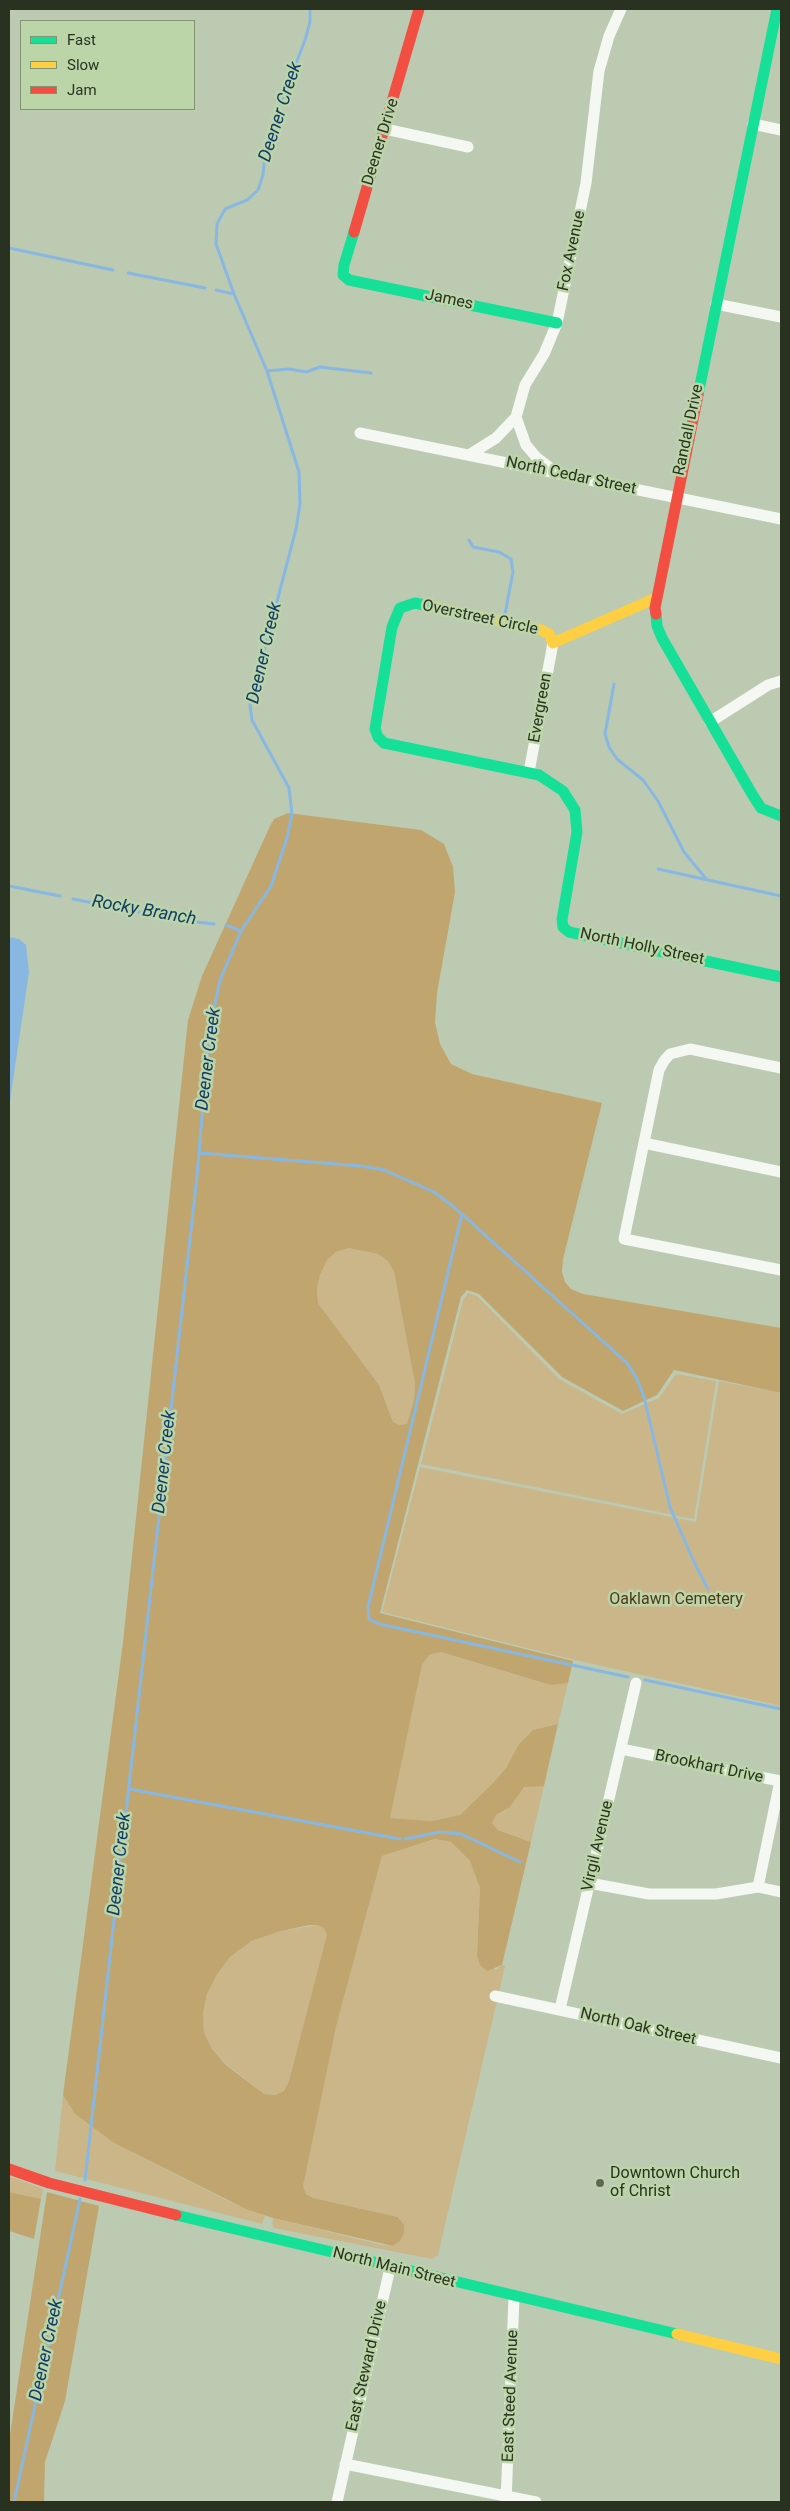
<!DOCTYPE html>
<html>
<head>
<meta charset="utf-8">
<style>
	body { margin:0 }
	#map { position:relative; width:790px; height:2511px; overflow:hidden; background:#bccab2; font-family:Roboto,sans-serif }
	canvas { display:block }
	.frame { position:absolute; inset:0; border:10px solid #293221; pointer-events:none }
	.legend { position:absolute; left:20px; top:20px; width:175px; height:90px; box-sizing:border-box; background:#bbd4a8; border:1px solid #819372; margin:0; padding:6px 9px; list-style:none; font-size:15px; color:#293221 }
	.legend li { display:flex; align-items:center; gap:10px; height:25px }
	.legend b { width:25px; border:1px solid #819372 }
</style>
</head>
<body>
<div id="map">
<canvas width="790" height="2511"></canvas>
<div class="frame"></div>
<ul class="legend">
<li><b style="height:6px;background:#16e098"></b>Fast</li>
<li><b style="height:6px;background:#ffcf43"></b>Slow</li>
<li><b style="height:6px;background:#f24e42"></b>Jam</li>
</ul>
</div>
<script>
const g = document.querySelector('canvas').getContext('2d');
g.lineJoin = 'round';
function fillPath(path, color) { g.fillStyle = color; g.fill(path, 'evenodd'); }
const shape = rows => new Path2D(rows.map(r => 'M' + r).join(''));
function strokePath(path, color, width, dash) { g.strokeStyle = color; g.lineWidth = width; g.lineCap = dash ? 'butt' : 'round'; g.setLineDash(dash || []); g.stroke(path); }
function drawText(font, color, halo, rows, align = 'center') {
  g.font = font + ' Roboto,sans-serif'; g.lineWidth = 5; g.setLineDash([]); g.textBaseline = 'middle'; g.strokeStyle = halo; g.fillStyle = color; for (const [text, x, y, turn = 0] of rows) {
    g.save(); g.translate(x, y); g.rotate((+turn || 0) * Math.PI / 180); g.textAlign = isNaN(turn) ? turn : align; if (halo) g.strokeText(text, 0, 0); g.fillText(text, 0, 0); g.restore();
  }
}
const green = shape([
	[349,1248,378,1254,388,1261,394,1272,415,1384,414,1400,407,1424,400,1425,393,1422,379,1385,318,1303,317,1289,320,1275,327,1260,336,1252],
	[468,1293,477,1296,559,1379,622,1414,659,1398,676,1374,716,1381,694,1519,421,1464,463,1300],
	[719,1381,781,1393,781,1706,575,1660,382,1612,420,1467,696,1522],
	[441,1652,549,1685,568,1683,558,1724,533,1730,519,1744,506,1768,493,1783,460,1815,432,1821,390,1818,422,1665,429,1655],
	[528,1785,544,1786,531,1842,498,1830,492,1823,496,1815,506,1811,521,1790],
	[436,1839,451,1842,470,1861,480,1888,477,1956,496,1970,502,1965,505,1966,438,2255,432,2259,274,2228,272,2224,273,2218,382,2245,393,2246,400,2241,404,2225,398,2217,313,2198,306,2194,303,2186,304,2176,336,2027,382,1856],
	[317,1925,325,1928,327,1935,326,1946,289,2081,284,2091,275,2095,264,2094,226,2064,212,2049,204,2032,203,2013,207,1994,216,1976,230,1957,253,1941,276,1932],
	[63,2095,75,2114,114,2143,228,2201,265,2216,262,2224,55,2171],
	[9,2176,43,2189,41,2199,9,2192]
]);
const forest = shape([
	[288,813,421,830,444,844,453,867,455,892,437,993,435,1022,440,1044,451,1064,472,1074,602,1103,563,1259,562,1272,565,1282,571,1289,583,1294,781,1328,781,1393,674,1370,657,1395,623,1411,562,1377,479,1294,467,1290,461,1297,380,1613,573,1661,568,1683,550,1685,441,1652,429,1655,422,1665,390,1818,432,1821,460,1815,493,1783,506,1768,519,1744,533,1730,558,1724,544,1786,524,1787,509,1808,496,1815,492,1823,498,1830,531,1842,502,1965,487,1971,480,1965,477,1956,480,1888,470,1861,451,1842,435,1839,382,1856,336,2027,303,2186,306,2194,313,2198,398,2217,404,2225,404,2233,400,2241,393,2246,273,2218,246,2209,114,2143,75,2114,63,2095,123,1642,188,1020,202,976,270,826,274,819],
	[349,1248,378,1254,388,1261,394,1272,415,1384,414,1400,407,1424,400,1425,393,1422,379,1385,318,1303,317,1289,320,1275,327,1260,336,1252],
	[309,1925,317,1925,324,1928,327,1935,289,2081,284,2091,275,2095,264,2094,226,2065,212,2049,204,2032,203,2013,207,1994,216,1976,230,1957,252,1941,277,1932],
	[9,2192,41,2199,34,2239,9,2231],
	[47,2192,99,2206,65,2401,45,2462,44,2502,9,2502,9,2441]
]);
const water = shape([
	[9,937,19,939,26,945,29,972,9,1108]
]);
const stream = shape([
	[9,248,113,270],
	[128,273,205,288],
	[216,290,234,294],
	[267,371,289,369,306,372,320,367,371,373],
	[469,540,473,547,499,552,511,559,513,572,505,614],
	[614,684,605,734,609,747,617,759,643,780,658,801,684,852,707,880],
	[658,869,781,896],
	[9,886,60,896],
	[73,899,180,920,214,924],
	[226,925,241,931],
	[199,1153,361,1166,384,1170,434,1192,454,1207,627,1363,637,1379,644,1397,670,1507,694,1562,708,1589],
	[462,1214,368,1607,369,1619,379,1624,628,1677],
	[645,1680,781,1709],
	[129,1789,400,1839],
	[405,1839,440,1832,461,1834,520,1862],
	[85,2180,197,1176,209,1034,220,980,241,931,271,886,287,838,292,814,289,788,252,720,250,705,296,529,300,504,299,472,267,371,234,294,216,244,217,224,225,209,247,200,258,190,263,175,265,152,272,126,305,40,310,22,310,9],
	[14,2502,80,2199]
]);
const street = shape([
	[753,124,781,130],
	[385,129,468,147],
	[716,304,781,317],
	[360,433,781,519],
	[469,455,496,438,516,417],
	[557,473,537,458,526,445,516,417,525,385,544,354,557,323,586,183,599,71,609,36,621,9],
	[710,722,768,685,781,681],
	[529,772,553,643],
	[781,1068,690,1049,670,1054,664,1061,659,1070,624,1239,781,1270],
	[644,1143,781,1172],
	[621,1749,780,1781,758,1887],
	[589,1883,649,1894,716,1894,758,1887,781,1892],
	[495,1996,781,2058],
	[560,2009,636,1683],
	[345,2464,536,2502],
	[337,2502,390,2268],
	[506,2502,514,2297]
]);
const fast = shape([
	[354,232,344,265,343,275,349,280,557,323],
	[698,395,777,9],
	[434,607,415,603,400,608,392,627,375,729,378,737,384,743,539,775,563,791,575,810,577,832,562,920,563,927,569,932,781,977],
	[656,614,657,626,662,638,752,794,761,808,781,816],
	[176,2215,677,2334]
]);
const slow = shape([
	[434,607,541,630,549,634,553,643,656,598],
	[677,2334,781,2359]
]);
const jam = shape([
	[354,232,419,9],
	[656,614,655,608,698,395],
	[9,2169,49,2183,176,2215]
]);
const markers = [
	[600,2183,5,"#5c6754"]
];
const streetNames = [
	["Deener Drive",381,142,-73],
	["Fox Avenue",572,251,-78],
	["James",449,300,12],
	["Randall Drive",689,430,-78],
	["North Cedar Street",571,476,12],
	["Overstreet Circle",480,618,12],
	["Evergreen",541,708,-80],
	["North Holly Street",642,947,12],
	["Brookhart Drive",709,1767,12],
	["Virgil Avenue",598,1846,-77],
	["North Oak Street",638,2027,13],
	["North Main Street",394,2268,14],
	["East Steward Drive",367,2366,-77],
	["East Steed Avenue",511,2396,-88]
];
const parkNames = [
	["Oaklawn Cemetery",676,1600]
];
const poiNames = [
	["Downtown Church",610,2174],
	["of Christ",610,2192]
];
const waterNames = [
	["Deener Creek",281,112,-72],
	["Deener Creek",265,653,-77],
	["Rocky Branch",144,911,10],
	["Deener Creek",209,1059,-83],
	["Deener Creek",165,1462,-84],
	["Deener Creek",120,1864,-84],
	["Deener Creek",47,2350,-78]
];
fillPath(green, '#cbb689');
fillPath(forest, '#c0a66e');
fillPath(water, '#88b8e1');
strokePath(stream, '#88b8e1', 3);
strokePath(street, '#f5f7f3', 11);
strokePath(fast, '#16e098', 11);
strokePath(slow, '#ffcf43', 11);
strokePath(jam, '#f24e42', 11);
for (const [x, y, r, color] of markers) { const dot = new Path2D(); dot.arc(x, y, r, 0, 2 * Math.PI); g.fillStyle = color; g.fill(dot); strokePath(dot, '#bbd4a8', 2); }
drawText('16px', '#293221', '#bbd4a8', streetNames);
drawText('16px', '#523817', '#bbd4a8', parkNames);
drawText('16px', '#293221', '#bbd4a8', poiNames, 'left');
drawText('italic 18px', '#0f3c68', '#bbd4a8', waterNames);
</script>
</body>
</html>
